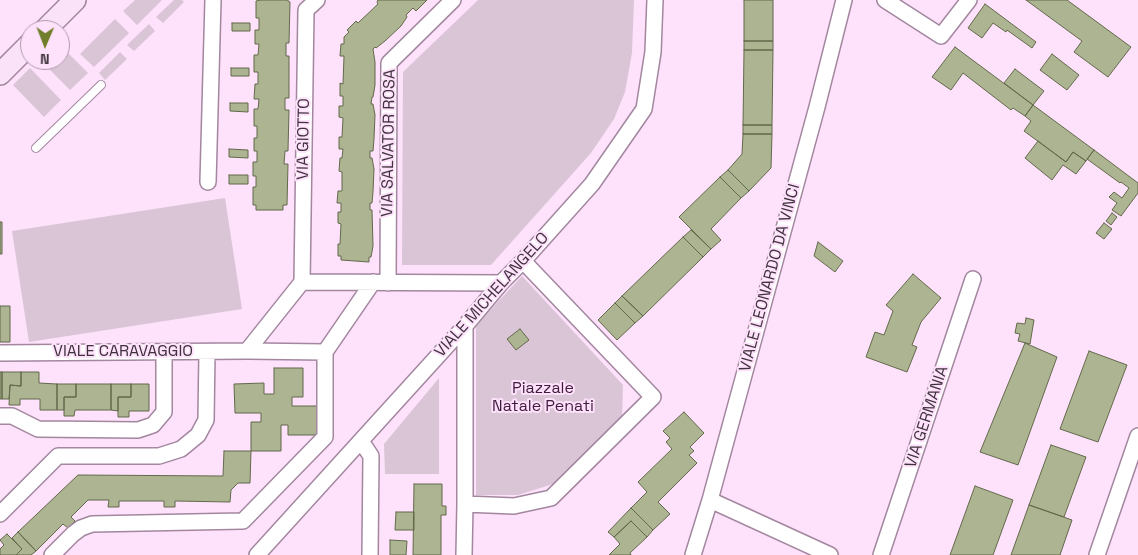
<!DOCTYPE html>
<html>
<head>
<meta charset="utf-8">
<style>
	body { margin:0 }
	#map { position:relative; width:1138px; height:555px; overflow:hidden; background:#fee1fb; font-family:"Space Grotesk",sans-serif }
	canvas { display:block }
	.north { position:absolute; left:20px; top:20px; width:50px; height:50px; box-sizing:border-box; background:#fee1fb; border:1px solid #b19baf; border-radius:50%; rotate:181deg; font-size:14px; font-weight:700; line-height:20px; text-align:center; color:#3e333d }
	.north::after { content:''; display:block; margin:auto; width:18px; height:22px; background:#717f2c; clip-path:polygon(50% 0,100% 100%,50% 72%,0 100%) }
</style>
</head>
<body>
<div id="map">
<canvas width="1138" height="555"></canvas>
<div class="north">N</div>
</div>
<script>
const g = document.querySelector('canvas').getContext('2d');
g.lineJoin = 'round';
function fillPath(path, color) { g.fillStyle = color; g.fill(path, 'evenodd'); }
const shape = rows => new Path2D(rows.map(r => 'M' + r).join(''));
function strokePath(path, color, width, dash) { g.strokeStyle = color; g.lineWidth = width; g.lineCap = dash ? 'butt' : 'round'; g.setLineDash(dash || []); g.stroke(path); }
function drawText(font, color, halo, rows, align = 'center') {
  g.font = font + ' "Space Grotesk",sans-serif'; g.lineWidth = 4; g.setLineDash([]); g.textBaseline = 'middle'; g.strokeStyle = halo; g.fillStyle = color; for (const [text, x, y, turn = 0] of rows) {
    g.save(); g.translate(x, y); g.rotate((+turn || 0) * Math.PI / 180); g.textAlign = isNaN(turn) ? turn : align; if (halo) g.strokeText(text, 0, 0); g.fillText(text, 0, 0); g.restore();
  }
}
const green = shape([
	[135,0,162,0,137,25,123,11],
	[174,0,182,0,184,2,163,23,156,17],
	[478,0,634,0,632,53,625,92,614,119,591,153,491,265,402,265,403,72],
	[115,19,129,33,94,67,80,54],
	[149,24,155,31,134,51,127,45],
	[60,45,88,73,70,90,40,60,60,60],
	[120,52,127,59,105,80,99,73],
	[30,68,61,100,44,117,13,85],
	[225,198,242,309,29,342,12,231],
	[522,276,623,385,622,417,553,484,518,495,476,495,476,325],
	[439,378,439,474,385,474,384,444]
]);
const building = shape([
	[260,0,288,0,288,1,290,2,289,43,286,43,286,56,289,56,289,98,285,98,285,110,289,110,288,151,285,151,284,164,288,164,287,205,283,205,283,210,256,210,256,205,253,205,253,187,256,187,256,176,253,176,253,162,257,162,257,151,254,151,254,138,257,138,257,126,254,126,254,109,258,109,259,99,254,99,255,84,258,84,258,72,254,72,254,55,258,55,259,44,255,44,255,30,259,30,259,18,256,18,256,1,260,0],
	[378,0,427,0,416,11,413,8,406,15,407,17,401,26,385,41,376,48,375,47,373,49,375,62,375,85,373,97,372,97,371,104,373,104,375,115,374,139,373,151,370,151,370,158,372,158,374,169,373,192,372,203,370,203,370,210,372,210,373,246,371,257,369,257,369,262,341,260,341,256,338,256,338,244,340,244,341,224,338,223,338,212,341,212,341,203,337,203,338,191,342,191,342,172,339,171,340,158,342,158,343,149,339,149,339,137,342,137,343,118,339,117,339,106,343,106,343,96,340,96,340,83,343,84,344,56,340,56,341,44,344,44,344,37,349,32,347,30,356,21,358,23,378,4,377,2,378,0],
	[744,0,773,0,773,41,744,41,744,0],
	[1026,0,1067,0,1131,47,1108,77,1074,52,1082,41,1026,0],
	[985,4,1036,42,1032,48,1007,30,1006,32,993,23,982,38,968,28,985,4],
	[232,23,250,23,250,31,232,31,232,23],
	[744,41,773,41,773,50,744,50,744,41],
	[955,47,1033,105,1025,116,1013,108,1011,110,963,73,951,90,932,77,955,47],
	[744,50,773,50,772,125,743,125,744,50],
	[1052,54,1079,75,1067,90,1040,70,1052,54],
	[231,68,249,68,249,76,231,76,231,68],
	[1015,69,1044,91,1033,105,1004,83,1015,69],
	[230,103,248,103,248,112,230,111,230,103],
	[1033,105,1094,150,1086,161,1073,152,1066,162,1024,131,1031,121,1025,116,1033,105],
	[743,125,772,125,772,134,743,134,743,125],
	[743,134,772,134,771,168,749,191,728,170,742,154,743,134],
	[1038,141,1066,162,1073,152,1086,161,1076,174,1063,165,1052,180,1025,158,1038,141],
	[229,149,248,150,248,158,229,157,229,149],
	[1094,150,1138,183,1138,193,1121,216,1112,210,1117,203,1109,197,1114,192,1122,198,1129,188,1121,182,1120,183,1087,159,1094,150],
	[728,170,749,191,741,198,720,177,728,170],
	[229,175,248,175,248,184,229,184,229,175],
	[720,177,741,198,711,229,721,240,711,249,679,217,720,177],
	[1112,213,1117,217,1111,225,1106,221,1112,213],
	[0,222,2,222,2,254,0,254,0,222],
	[1104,223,1112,229,1104,239,1096,233,1104,223],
	[691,230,711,249,703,257,683,237,691,230],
	[683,237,703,257,643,316,622,296,683,237],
	[818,242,843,261,835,272,814,256,818,242],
	[913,274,941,298,921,322,912,345,917,347,907,372,866,357,875,332,884,335,893,311,886,305,913,274],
	[622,296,643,316,635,323,615,303,622,296],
	[615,303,635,323,617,340,598,320,615,303],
	[0,306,10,306,10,342,0,342,0,306],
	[1026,318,1034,320,1030,344,1018,341,1020,334,1015,333,1017,323,1025,324,1026,318],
	[520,329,529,340,516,350,507,339,520,329],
	[1025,343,1057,357,1018,465,980,452,1025,343],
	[1089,351,1127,365,1098,442,1060,429,1089,351],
	[274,368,303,368,303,397,292,397,292,406,319,406,319,435,288,435,288,425,281,425,281,451,251,451,251,422,261,422,261,413,235,413,234,384,264,383,264,394,274,394,274,368],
	[0,372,2,372,2,399,0,399,0,372],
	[2,372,21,372,21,386,10,385,9,399,2,399,2,372],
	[21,372,39,372,39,383,57,384,57,410,40,410,40,399,20,399,20,405,9,405,10,385,21,386,21,372],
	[57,384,76,384,76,397,64,397,64,410,57,410,57,384],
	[76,384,111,384,111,410,75,410,74,416,64,416,64,397,76,397,76,384],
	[111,384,131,384,131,397,118,397,118,411,111,410,111,384],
	[131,384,149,384,149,411,129,411,129,417,118,417,118,397,131,397,131,384],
	[684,412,704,433,690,447,694,451,689,455,697,463,658,502,670,514,653,530,631,508,647,492,638,482,672,449,666,442,670,438,663,431,684,412],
	[1051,445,1086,457,1064,517,1029,505,1051,445],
	[224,451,251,451,250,483,238,483,231,490,230,502,175,501,175,507,164,507,164,501,119,501,119,507,108,507,109,500,88,500,71,517,75,521,68,528,63,524,36,551,18,532,78,475,223,476,224,451],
	[414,484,442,484,442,506,446,506,446,515,441,515,441,555,413,555,414,484],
	[975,486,1013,500,993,555,950,555,975,486],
	[1029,505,1072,520,1060,555,1011,555,1029,505],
	[631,508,653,530,647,537,631,521,614,537,608,532,631,508],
	[396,512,414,512,414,530,395,530,396,512],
	[631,521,647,537,630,553,631,555,609,555,620,544,614,537,631,521],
	[18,532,36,551,31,555,16,555,22,549,12,538,18,532],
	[7,534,22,549,16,555,0,555,0,549,4,545,0,540,7,534],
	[390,540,407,541,406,555,390,555,390,540]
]);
const lane = shape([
	[36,148,101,85]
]);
const street = shape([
	[885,0,941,36,969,0],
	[208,182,213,0],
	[302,282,306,10,317,0],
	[388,283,389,63,453,0],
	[247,351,302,282,501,283],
	[0,353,247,351,325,352,373,282],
	[0,416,12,416,38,429,138,430,153,425,164,412,164,352],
	[361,441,371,456,370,555],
	[710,500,830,555],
	[465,504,465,326],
	[0,514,58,456,159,456,181,449,198,435,206,420,207,352],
	[52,555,73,534,81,528,92,524,243,521,325,437,325,352],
	[257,555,465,326,501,283,523,261,592,184,644,109,653,52,655,0],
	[464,555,465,504,514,506,551,498,653,397,523,261],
	[693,555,710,500,817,107,844,0],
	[881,555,973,279],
	[1097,555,1138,436]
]);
const secondary = shape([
	[45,30,75,0],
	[0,74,30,44]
]);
const streetNames = [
	["VIA GIOTTO",304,139,-89],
	["VIA SALVATOR ROSA",389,143,-89],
	["VIALE LEONARDO DA VINCI",770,278,-75],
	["VIALE MICHELANGELO",492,295,-48],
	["VIALE CARAVAGGIO",123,352],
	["VIA GERMANIA",927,417,-72]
];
const parkNames = [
	["Piazzale",543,389],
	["Natale Penati",543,407]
];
fillPath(green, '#dac5d7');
fillPath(building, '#acb491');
strokePath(building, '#63694b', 1);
strokePath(lane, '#a2879f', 10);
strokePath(street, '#a2879f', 18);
strokePath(secondary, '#a2879f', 24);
strokePath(lane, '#fff', 8);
strokePath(street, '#fff', 15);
strokePath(secondary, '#fae3f8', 21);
drawText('16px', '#3e333d', '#fee1fb', streetNames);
drawText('16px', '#411b3e', '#fee1fb', parkNames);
</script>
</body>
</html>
